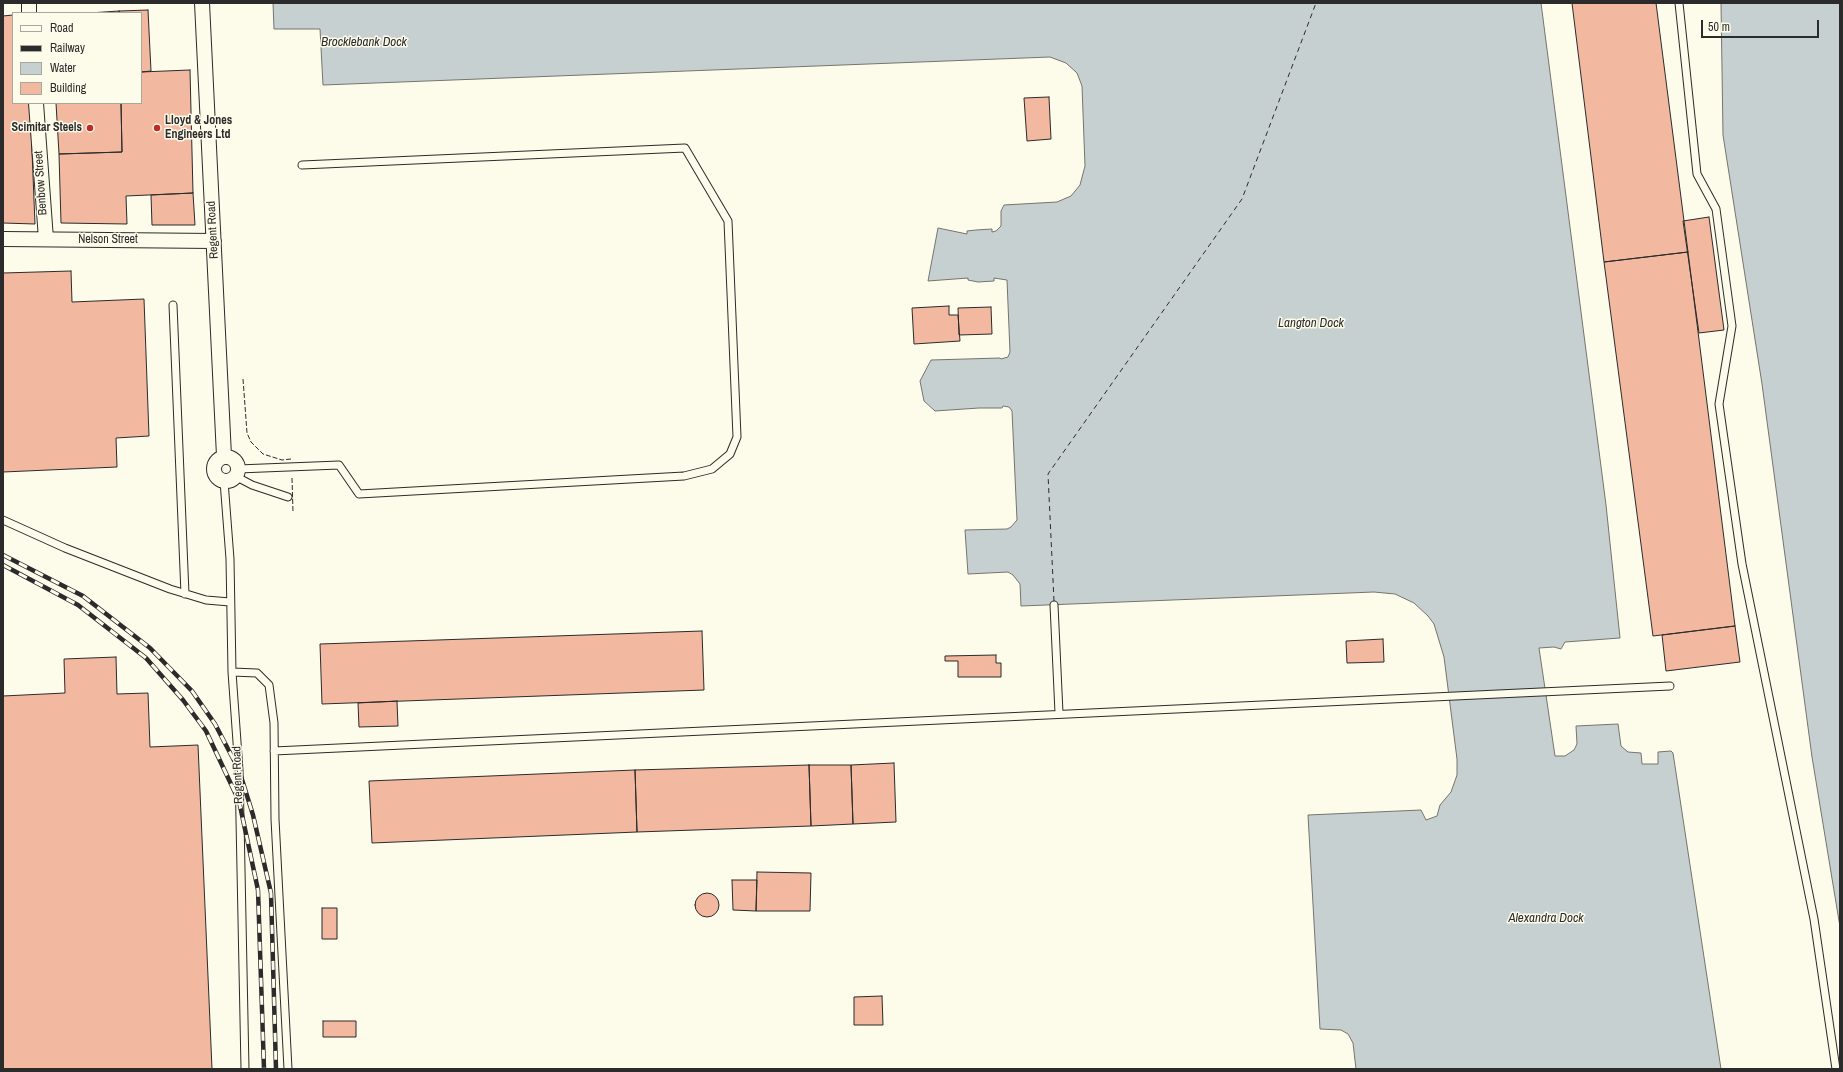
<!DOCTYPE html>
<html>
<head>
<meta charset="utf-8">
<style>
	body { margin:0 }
	#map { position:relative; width:1843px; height:1072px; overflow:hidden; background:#fdfbea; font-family:"Archivo Narrow",sans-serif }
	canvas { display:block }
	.frame { position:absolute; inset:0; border:4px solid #2b2b2b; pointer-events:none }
	.legend { position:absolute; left:12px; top:12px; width:130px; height:92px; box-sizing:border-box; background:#fdfbea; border:1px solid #a9a89e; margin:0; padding:5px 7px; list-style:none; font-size:12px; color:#2b2b2b }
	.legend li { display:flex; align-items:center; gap:8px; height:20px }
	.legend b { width:20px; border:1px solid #a9a89e }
	.scale { position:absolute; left:1701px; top:20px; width:118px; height:18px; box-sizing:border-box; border:2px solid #2b2b2b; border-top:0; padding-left:5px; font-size:12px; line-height:14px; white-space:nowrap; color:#2b2b2b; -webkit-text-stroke:3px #fdfbea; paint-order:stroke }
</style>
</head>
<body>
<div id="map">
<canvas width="1843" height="1072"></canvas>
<div class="frame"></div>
<ul class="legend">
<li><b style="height:5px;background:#fdfbea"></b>Road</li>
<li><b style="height:5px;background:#2b2b2b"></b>Railway</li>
<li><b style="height:11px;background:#c7d0d0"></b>Water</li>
<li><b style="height:11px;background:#f2b8a0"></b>Building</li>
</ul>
<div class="scale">50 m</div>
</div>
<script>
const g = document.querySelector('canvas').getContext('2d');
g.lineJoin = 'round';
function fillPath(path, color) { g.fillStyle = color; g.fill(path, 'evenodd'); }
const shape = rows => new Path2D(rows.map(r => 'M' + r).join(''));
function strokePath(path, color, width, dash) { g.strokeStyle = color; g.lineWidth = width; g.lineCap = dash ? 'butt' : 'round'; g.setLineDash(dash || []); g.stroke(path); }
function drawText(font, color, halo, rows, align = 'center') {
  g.font = font + ' "Archivo Narrow",sans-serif'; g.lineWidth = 3; g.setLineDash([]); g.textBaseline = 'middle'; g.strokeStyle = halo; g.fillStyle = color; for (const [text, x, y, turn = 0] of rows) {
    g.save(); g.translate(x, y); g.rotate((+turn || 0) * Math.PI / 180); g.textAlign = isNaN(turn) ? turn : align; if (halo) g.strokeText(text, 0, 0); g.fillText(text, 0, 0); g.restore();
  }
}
const water = shape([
	[273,3,1541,3,1606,505,1620,638,1565,642,1561,649,1554,647,1539,648,1555,756,1565,756,1574,750,1577,744,1576,726,1618,724,1621,746,1628,752,1641,753,1642,764,1658,764,1658,752,1671,751,1673,753,1721,1069,1356,1069,1353,1043,1348,1034,1341,1030,1320,1029,1308,815,1421,810,1426,820,1437,816,1440,805,1451,792,1457,775,1457,759,1444,657,1434,624,1428,616,1414,603,1395,594,1374,592,1021,606,1020,584,1013,575,1008,572,968,574,965,530,1007,529,1011,527,1017,520,1012,411,1009,407,1003,406,1002,408,979,408,935,411,924,401,920,381,931,360,1000,358,1001,359,1008,357,1010,352,1007,280,994,278,994,281,978,282,968,280,968,278,928,281,938,228,967,234,967,231,976,230,992,229,992,232,996,231,1001,226,1001,211,1004,205,1057,202,1071,196,1080,185,1085,166,1082,86,1077,73,1066,63,1050,57,323,85,320,29,274,29,273,3],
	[1721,3,1840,3,1840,927,1812,757,1762,384,1723,135,1721,3]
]);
const ferry = shape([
	[1054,601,1048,474,1242,199,1316,3]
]);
const building = shape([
	[1572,3,1656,3,1688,252,1604,262,1572,3],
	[148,10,151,71,141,72,141,13,119,13,119,11,148,10],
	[119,11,119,13,89,13,119,11],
	[13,15,13,103,30,103,35,224,3,223,3,16,13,15],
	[190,70,193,193,126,196,127,224,61,223,59,154,122,152,121,103,141,103,141,72,190,70],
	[1049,97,1051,139,1027,141,1024,98,1049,97],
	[56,103,121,103,122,152,59,154,56,103],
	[193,193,195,225,152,225,151,195,193,193],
	[1709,217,1724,330,1699,333,1683,221,1709,217],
	[1688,252,1735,626,1653,636,1604,262,1688,252],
	[71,271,72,302,144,299,149,436,116,438,117,467,3,472,3,273,71,271],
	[949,306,949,315,958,315,960,341,914,344,912,308,949,306],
	[991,307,992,334,959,335,958,308,991,307],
	[1735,626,1740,662,1666,671,1662,635,1735,626],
	[702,631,704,690,322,704,320,644,702,631],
	[1383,639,1384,662,1347,663,1346,641,1383,639],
	[996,655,996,663,1001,663,1001,677,958,677,958,661,945,661,945,656,996,655],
	[116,657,117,694,148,693,150,747,198,745,212,1069,3,1069,3,696,65,693,64,659,116,657],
	[397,701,398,726,359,727,358,703,397,701],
	[894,763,896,822,853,824,851,765,894,763],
	[809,765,811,826,637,832,635,770,809,765],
	[809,765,851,765,853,824,811,826,809,765],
	[635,770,637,832,372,843,369,781,635,770],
	[757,872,811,873,810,911,756,911,757,872],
	[732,880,757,880,756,911,733,910,732,880],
	'695 905a12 12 0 1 1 24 0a12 12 0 1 1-24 0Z',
	[322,908,337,908,337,939,322,939,322,908],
	[882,996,883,1025,854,1025,854,997,882,996],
	[323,1021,356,1021,356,1037,323,1037,323,1021]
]);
const service = shape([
	[1679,3,1697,174,1716,209,1732,326,1719,404,1742,564,1814,919,1836,1069],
	[173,305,185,594],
	[238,469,339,465,359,494,684,476,712,469,730,454,737,437,728,221,685,148,302,165],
	[235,476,252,485,288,497],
	[224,481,230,559,232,672,239,770,245,1069],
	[3,520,65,548,170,589,206,600,230,602],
	[1054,605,1059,713],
	[232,672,257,673,269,685,274,723,275,819,288,1069],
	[274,751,1670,686]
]);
const minor = shape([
	[29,3,29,13],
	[202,3,224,456],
	[36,103,46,239],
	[3,239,214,241],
	'214 469a12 12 0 1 1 24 0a12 12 0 1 1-24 0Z'
]);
const rail = shape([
	[3,555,83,596,150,648,192,691,215,724,239,770,253,815,271,893,276,1069],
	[3,565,78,605,146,658,183,700,206,731,239,801,258,890,264,1069]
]);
const fence = shape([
	[243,379,247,433,251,442,263,454,282,460,291,459],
	[292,478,293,512]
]);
const markers = [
	[90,128,4,"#c62828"],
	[157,128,4,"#c62828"]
];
const poiNames = [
	["Lloyd & Jones",165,121],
	["Engineers Ltd",165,135],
	["Scimitar Steels",82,128,"right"]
];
const streetNames = [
	["Benbow Street",41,183,-94],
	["Regent Road",213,230,-93],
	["Nelson Street",108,240],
	["Regent Road",238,775,-92]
];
const waterNames = [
	["Brocklebank Dock",364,43],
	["Langton Dock",1311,324],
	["Alexandra Dock",1546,919]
];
fillPath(water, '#c7d0d0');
strokePath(water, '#74746e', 1);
strokePath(ferry, '#2b2b2b', 1, [5, 4]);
fillPath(building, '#f2b8a0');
strokePath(building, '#2b2b2b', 1);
strokePath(service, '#2b2b2b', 9);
strokePath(minor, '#2b2b2b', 16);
strokePath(service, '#fdfbea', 7);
strokePath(minor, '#fdfbea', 14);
strokePath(rail, '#2b2b2b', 4.5);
strokePath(rail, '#fdfbea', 3, [9]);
strokePath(fence, '#2b2b2b', 1, [5, 2]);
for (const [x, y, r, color] of markers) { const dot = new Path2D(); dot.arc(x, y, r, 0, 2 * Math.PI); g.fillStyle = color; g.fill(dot); strokePath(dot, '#fdfbea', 1.5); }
drawText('bold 12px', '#2b2b2b', '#fdfbea', poiNames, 'left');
drawText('12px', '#2b2b2b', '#fdfbea', streetNames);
drawText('italic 13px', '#2b2b2b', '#fdfbea', waterNames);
</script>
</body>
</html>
